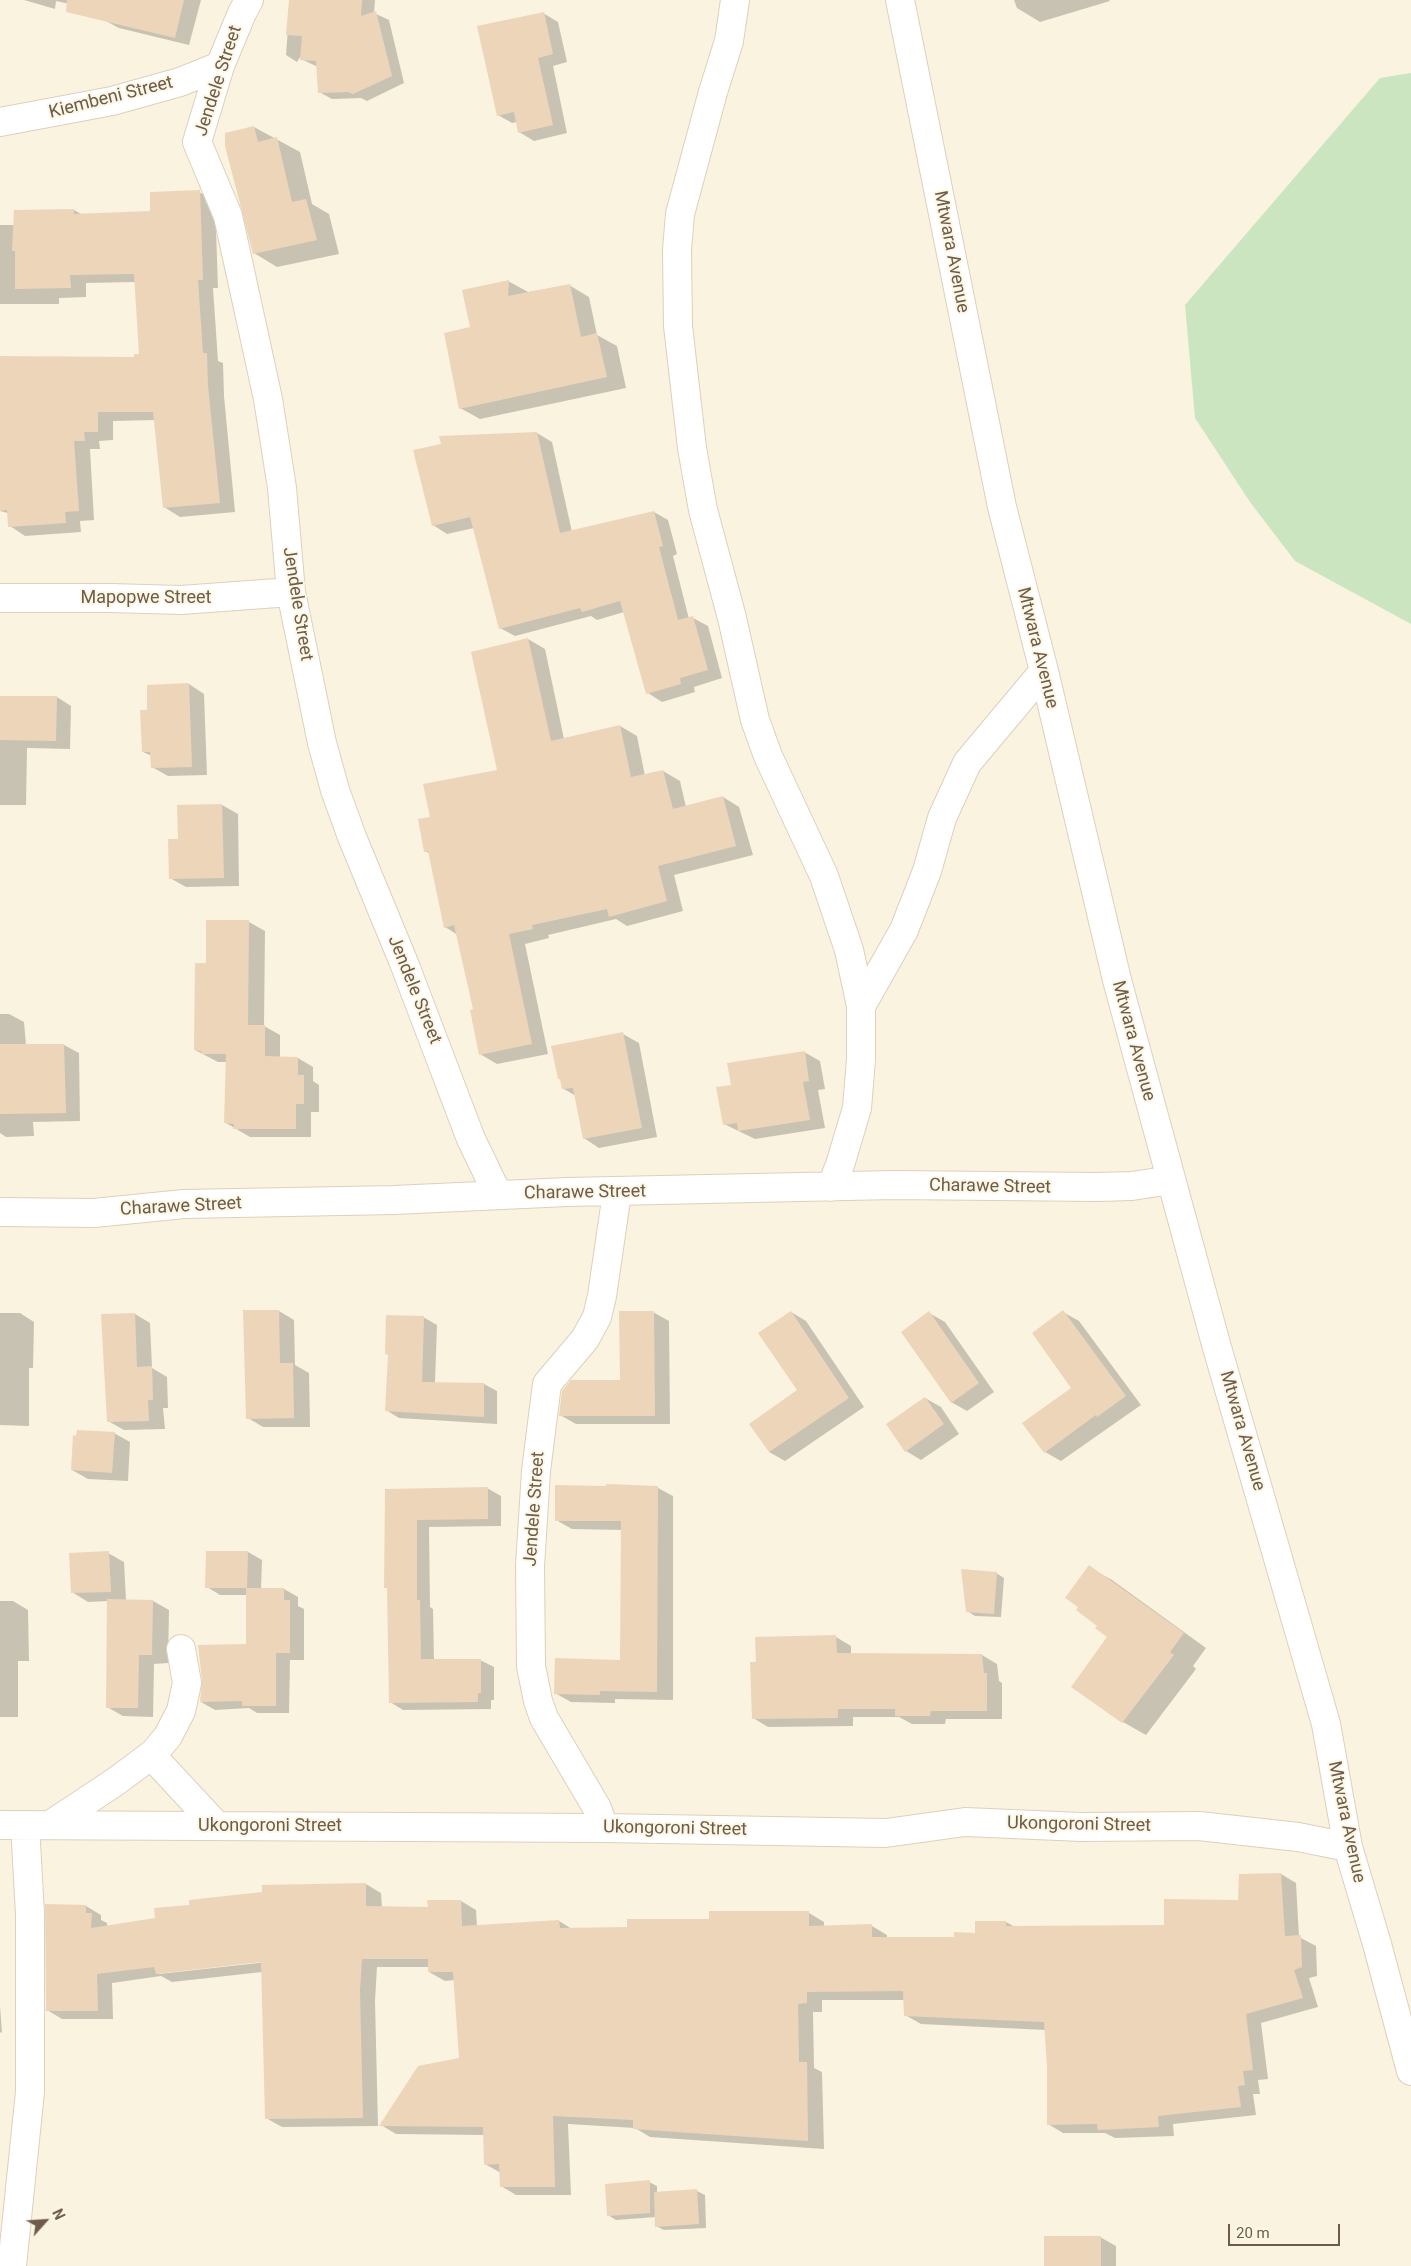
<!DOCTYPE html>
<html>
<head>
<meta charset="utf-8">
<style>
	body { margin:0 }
	#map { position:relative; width:1411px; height:2266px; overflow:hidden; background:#faf3e0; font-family:Roboto,sans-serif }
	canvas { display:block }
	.north { position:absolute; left:20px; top:2196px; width:50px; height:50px; -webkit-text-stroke:4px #fdf7e6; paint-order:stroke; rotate:64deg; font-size:14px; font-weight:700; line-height:20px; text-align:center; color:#6e5b4a }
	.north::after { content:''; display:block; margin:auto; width:18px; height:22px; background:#6e5b4a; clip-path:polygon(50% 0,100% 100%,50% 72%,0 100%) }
	.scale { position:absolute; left:1228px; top:2224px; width:112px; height:22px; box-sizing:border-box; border:2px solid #6e5b4a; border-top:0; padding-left:6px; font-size:15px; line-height:18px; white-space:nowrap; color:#6e5b4a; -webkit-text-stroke:4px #fdf7e6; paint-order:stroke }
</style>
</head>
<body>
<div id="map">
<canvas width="1411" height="2266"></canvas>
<div class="north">N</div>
<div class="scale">20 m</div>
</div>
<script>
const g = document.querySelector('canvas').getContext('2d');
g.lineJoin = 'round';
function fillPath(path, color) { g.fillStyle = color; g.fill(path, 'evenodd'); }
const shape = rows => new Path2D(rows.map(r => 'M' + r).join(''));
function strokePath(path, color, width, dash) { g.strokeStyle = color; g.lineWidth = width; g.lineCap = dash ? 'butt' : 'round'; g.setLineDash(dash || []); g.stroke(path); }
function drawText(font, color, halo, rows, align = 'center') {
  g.font = font + ' Roboto,sans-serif'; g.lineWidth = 4; g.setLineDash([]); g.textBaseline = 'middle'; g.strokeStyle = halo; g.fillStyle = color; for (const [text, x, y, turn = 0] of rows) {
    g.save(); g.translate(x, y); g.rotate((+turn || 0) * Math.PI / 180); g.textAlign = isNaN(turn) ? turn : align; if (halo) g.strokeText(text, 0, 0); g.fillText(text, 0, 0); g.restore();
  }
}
const green = shape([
	[1411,73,1411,624,1295,561,1250,502,1195,418,1185,305,1380,78]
]);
const shadow = shape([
	[24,0,201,0,189,45,119,28,104,20,106,12,56,1,55,9],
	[290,0,375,0,374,13,389,20,404,83,367,101,361,98,332,99,319,92,318,67,301,59,302,54,297,62,286,55],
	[1014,0,1109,0,1110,1,1040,22,1017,8],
	[543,13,558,22,567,62,553,66,567,133,534,141,519,132,517,122,512,123,498,115],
	[254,127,300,152,312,204,329,214,339,254,277,267,254,253],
	[199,192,215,201,218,288,213,288,218,361,223,363,224,396,235,512,180,517,164,507,155,420,113,421,113,440,99,441,100,449,90,449,94,520,80,521,81,532,25,536,10,526,8,513,0,511,0,403,140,355,136,282,86,283,86,297,59,298,59,304,0,304,0,225,15,225,74,210,83,215,151,212],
	[508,281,528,292,569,285,589,297,597,335,617,346,626,388,480,419,460,408,472,328],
	[537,433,552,442,572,532,654,512,668,520,677,554,673,556,689,619,693,618,708,626,722,678,694,687,695,692,662,702,648,693,624,612,597,620,591,616,515,636,500,628,474,528,447,534,433,525],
	[528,639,545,649,564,739,620,726,637,736,645,776,663,771,680,781,686,807,723,797,739,807,753,855,674,875,683,911,627,926,616,919,548,935,549,938,525,944,548,1054,497,1064,480,1054,475,1010,458,935,445,927,429,853,425,851,431,818,498,770],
	[189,684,204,694,207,775,168,776,152,767,152,756,143,752,149,711],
	[57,697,71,706,70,749,27,748,26,805,0,805,0,698],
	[222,805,238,814,239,886,186,887,170,878,179,841],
	[207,921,249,922,265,931,264,1026,280,1035,280,1057,298,1058,313,1067,313,1081,319,1085,319,1112,311,1112,311,1137,250,1137,226,1123,227,1062,218,1062,195,1050,207,964],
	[0,1014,9,1014,24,1022,26,1045,64,1045,79,1053,80,1121,33,1122,34,1136,6,1137,0,1133],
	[623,1034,639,1043,657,1137,599,1148,584,1138,576,1096,564,1089,562,1080,559,1079],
	[804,1052,820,1061,825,1089,818,1090,825,1128,755,1139,724,1124,733,1086],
	[279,1311,294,1320,295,1365,309,1373,310,1427,263,1427,248,1418],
	[653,1312,669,1321,670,1424,576,1424,560,1415,622,1381],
	[791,1312,806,1321,864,1407,785,1461,769,1452,799,1391],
	[1063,1312,1079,1321,1141,1405,1061,1461,1045,1452,1073,1388],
	[0,1313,20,1313,34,1322,33,1368,29,1368,29,1426,0,1425],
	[929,1313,945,1322,994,1392,967,1411,951,1402],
	[135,1314,150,1323,152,1368,167,1377,168,1408,163,1408,165,1429,124,1430,108,1421],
	[423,1317,437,1325,435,1383,484,1384,497,1391,497,1424,399,1418,386,1410],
	[925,1398,941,1407,959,1434,921,1460,906,1451],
	[114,1433,130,1442,128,1481,88,1479,72,1470],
	[607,1487,658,1488,673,1496,673,1700,615,1699,615,1703,571,1702,555,1693,621,1662,623,1530,572,1529,556,1520],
	[487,1488,501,1496,501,1526,429,1527,430,1607,433,1609,434,1660,480,1660,494,1667,494,1700,491,1700,491,1709,403,1710,390,1702,386,1490],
	[207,1552,248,1552,262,1560,261,1589,284,1589,298,1597,298,1606,304,1609,304,1660,290,1660,289,1713,257,1713,249,1708,215,1710,201,1702,247,1645,247,1595,220,1595,207,1587],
	[108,1553,124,1562,126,1600,153,1601,169,1610,168,1663,154,1664,153,1717,123,1716,107,1707,109,1601,88,1602,72,1592],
	[1089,1567,1112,1580,1206,1648,1193,1666,1196,1669,1146,1735,1123,1722,1109,1636,1098,1625],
	[996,1573,1004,1578,1001,1617,975,1616,967,1611],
	[0,1601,13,1601,28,1610,29,1661,18,1661,18,1717,0,1717],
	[836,1637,851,1646,851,1654,982,1655,997,1664,999,1681,1002,1683,1002,1719,946,1719,945,1724,912,1724,899,1717,853,1717,853,1726,768,1727,753,1718],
	[1281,1874,1296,1883,1299,1937,1316,1946,1317,1976,1309,1978,1318,2007,1261,2023,1268,2079,1258,2080,1260,2094,1253,2094,1256,2115,1173,2124,1174,2136,1115,2138,1105,2133,1063,2133,1048,2124,1048,2067,1046,2030,921,2024,905,2015,905,2000,822,2000,822,2012,813,2012,814,2068,822,2072,824,2149,650,2137,635,2128,568,2124,571,2195,516,2195,501,2186,501,2173,485,2164,484,2135,396,2134,381,2125,460,2059,455,1980,445,1981,429,1972,429,1967,377,1967,375,2001,378,2126,282,2127,266,2118,262,1972,172,1982,161,1976,112,1983,113,2019,62,2019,47,2010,86,1906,101,1915,101,1920,107,1923,107,1927,157,1919,190,1906,366,1884,381,1893,382,1908,429,1908,461,1901,476,1910,477,1927,559,1921,572,1929,629,1928,809,1913,824,1922,824,1927,872,1926,887,1935,887,1938,955,1938,976,1934,1006,1922,1015,1927,1165,1926,1239,1901],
	[267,1960,267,1962,159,1974,159,1973],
	[0,2006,2,2033,0,2032],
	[649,2182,657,2186,657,2193,697,2191,705,2195,706,2228,664,2230,656,2226,656,2217,616,2220,608,2215],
	[1100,2237,1116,2246,1116,2266,1046,2266]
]);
const building = shape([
	[67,0,184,0,175,38,66,12],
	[289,0,362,0,361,16,376,11,392,76,353,94,348,92,318,93,316,61,300,60,302,36,286,35],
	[544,12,553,54,538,58,553,125,518,133,514,112,497,116,477,26],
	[254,126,258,142,277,137,292,202,306,199,317,240,253,254,225,146,225,133],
	[200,190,203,280,198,280,203,353,207,353,208,386,220,503,163,508,153,412,98,412,98,432,84,432,85,441,74,441,79,511,65,512,66,523,8,527,7,510,0,511,0,356,134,357,134,354,139,354,134,274,70,275,71,288,15,289,15,251,12,251,14,210,74,209,74,214,150,211,150,192],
	[509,280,508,296,570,284,581,337,597,333,607,377,459,409,444,333,470,327,462,290],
	[537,432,560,533,654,511,663,546,659,547,678,620,693,616,708,670,680,678,681,684,646,694,620,601,582,612,580,608,499,629,470,517,432,526,413,450,441,444,439,436],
	[528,638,551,741,620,725,631,777,663,770,673,809,723,796,736,846,658,866,667,901,609,917,607,909,532,925,533,929,509,934,532,1044,479,1055,470,1010,473,1009,454,925,444,928,428,851,424,852,418,819,430,817,423,784,497,770,471,652],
	[189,683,192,767,151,768,150,752,142,752,140,710,147,710,147,685],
	[0,696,57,696,56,741,0,740],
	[222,804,224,878,169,879,168,839,178,839,177,805],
	[206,920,249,920,248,1025,265,1025,265,1056,298,1057,298,1075,304,1075,304,1104,296,1104,296,1129,233,1129,234,1124,224,1123,226,1054,201,1054,201,1051,194,1050,195,963,206,963],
	[623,1032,642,1128,583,1139,573,1088,562,1089,560,1079,558,1079,551,1046],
	[0,1044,64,1044,66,1113,0,1114],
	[805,1051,809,1081,803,1082,810,1120,738,1131,737,1123,723,1125,716,1087,731,1085,727,1063],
	[243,1310,279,1310,280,1363,293,1363,294,1418,246,1419],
	[1063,1310,1126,1396,1097,1417,1096,1415,1044,1453,1022,1423,1071,1388,1032,1333],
	[619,1311,654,1311,655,1416,559,1416,562,1391,571,1380,620,1380],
	[791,1311,849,1398,769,1452,749,1424,797,1390,758,1333],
	[929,1311,979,1383,951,1403,901,1332],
	[135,1313,137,1367,152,1366,153,1400,148,1400,149,1421,107,1422,101,1314],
	[386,1315,424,1316,422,1382,484,1383,484,1417,385,1411,388,1355,385,1354],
	[925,1397,944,1424,905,1452,886,1424],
	[77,1430,115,1432,112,1473,71,1470,73,1435,76,1436],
	[606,1484,658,1486,657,1692,600,1691,600,1695,554,1694,555,1658,620,1660,621,1521,555,1521,555,1485,606,1486],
	[488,1487,488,1519,417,1520,417,1600,420,1600,421,1659,481,1659,481,1693,478,1693,478,1702,389,1703,387,1588,384,1588,385,1489],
	[109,1551,111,1592,71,1593,69,1553],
	[206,1551,248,1551,247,1588,284,1588,284,1600,290,1600,290,1653,276,1653,276,1706,242,1706,242,1701,200,1702,202,1681,198,1645,246,1644,246,1588,205,1588],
	[1089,1565,1184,1633,1170,1652,1174,1655,1122,1723,1071,1687,1107,1637,1095,1628,1097,1626,1076,1610,1078,1607,1065,1598],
	[961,1569,997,1572,994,1614,966,1612],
	[107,1599,153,1600,152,1655,139,1655,138,1708,106,1708],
	[836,1635,837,1653,982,1654,984,1673,987,1673,987,1711,931,1711,930,1716,895,1716,895,1709,838,1709,838,1718,752,1719,750,1662,756,1662,755,1637],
	[1281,1873,1285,1936,1301,1935,1302,1967,1294,1970,1303,1998,1246,2014,1253,2070,1243,2071,1245,2085,1238,2086,1241,2107,1158,2116,1159,2127,1098,2130,1097,2124,1047,2125,1047,2067,1044,2022,904,2016,903,1991,807,1992,807,2003,798,2004,799,2062,807,2062,808,2141,633,2129,633,2120,553,2116,555,2187,500,2187,499,2164,484,2165,483,2127,379,2126,418,2066,459,2058,453,1972,428,1972,428,1959,362,1959,360,1991,363,2118,265,2119,261,1962,156,1974,154,1967,97,1974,98,2011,46,2011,45,1904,86,1905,86,1913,92,1913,91,1928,155,1918,154,1908,189,1905,189,1900,262,1892,262,1885,366,1883,366,1906,428,1907,427,1900,461,1900,462,1926,559,1920,560,1928,627,1927,627,1919,709,1919,709,1911,809,1911,809,1926,872,1924,872,1937,954,1937,954,1932,975,1933,975,1921,1006,1921,1006,1926,1164,1925,1164,1899,1238,1900,1239,1874],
	[650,2180,650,2213,607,2216,605,2184],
	[697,2189,699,2224,655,2227,654,2192],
	[1044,2236,1101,2236,1101,2266,1044,2266]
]);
const street = shape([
	[249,0,242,13,220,66,197,142,228,216,268,399,282,488,291,592,322,743,335,790,352,837,404,963,471,1139,498,1195],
	[735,0,729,41,713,92,680,214,677,250,678,326,692,448,703,510,732,618,755,720,768,756,824,876,849,950,861,1006,861,1059,857,1108,840,1165,831,1187],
	[900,0,1002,507,1044,671,1117,980,1216,1344,1326,1724,1348,1847,1377,1944,1411,2071],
	[0,122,112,101,180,82,220,66],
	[0,598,110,598,181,600,291,592],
	[861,1006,904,930,927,871,942,818,967,763,1044,671],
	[0,1212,94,1213,184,1204,394,1200,567,1192,894,1185,1097,1187,1132,1186,1171,1180],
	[151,1755,217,1826],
	[0,1825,604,1828,886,1833,965,1822,1082,1827,1199,1826,1298,1837,1348,1847],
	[50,1825,115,1782,154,1753,168,1736,181,1711,187,1683,181,1649],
	[604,1828,597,1808,544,1718,538,1701,531,1666,530,1566,536,1471,547,1384,585,1339,597,1317,602,1296,617,1193],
	[12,2266,30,2092,30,1914,25,1825]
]);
const streetNames = [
	["Jendele Street",219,81,-72],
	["Kiembeni Street",111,98,-14],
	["Mtwara Avenue",951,252,79],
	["Mapopwe Street",146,598],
	["Jendele Street",297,604,81],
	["Mtwara Avenue",1037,648,76],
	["Jendele Street",414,990,68],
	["Mtwara Avenue",1133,1041,75],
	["Charawe Street",990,1187,1],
	["Charawe Street",585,1193,-1],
	["Charawe Street",181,1207,-3],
	["Mtwara Avenue",1242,1431,74],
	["Jendele Street",535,1509,-86],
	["Mtwara Avenue",1346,1822,78],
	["Ukongoroni Street",1079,1825,1],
	["Ukongoroni Street",270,1826],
	["Ukongoroni Street",675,1829,1]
];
fillPath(green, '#cbe5c1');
fillPath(shadow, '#0003');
fillPath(building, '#edd5ba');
strokePath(street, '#ddd0bd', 30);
strokePath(street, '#fff', 28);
drawText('18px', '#6e5b4a', '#fdf7e6', streetNames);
</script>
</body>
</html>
